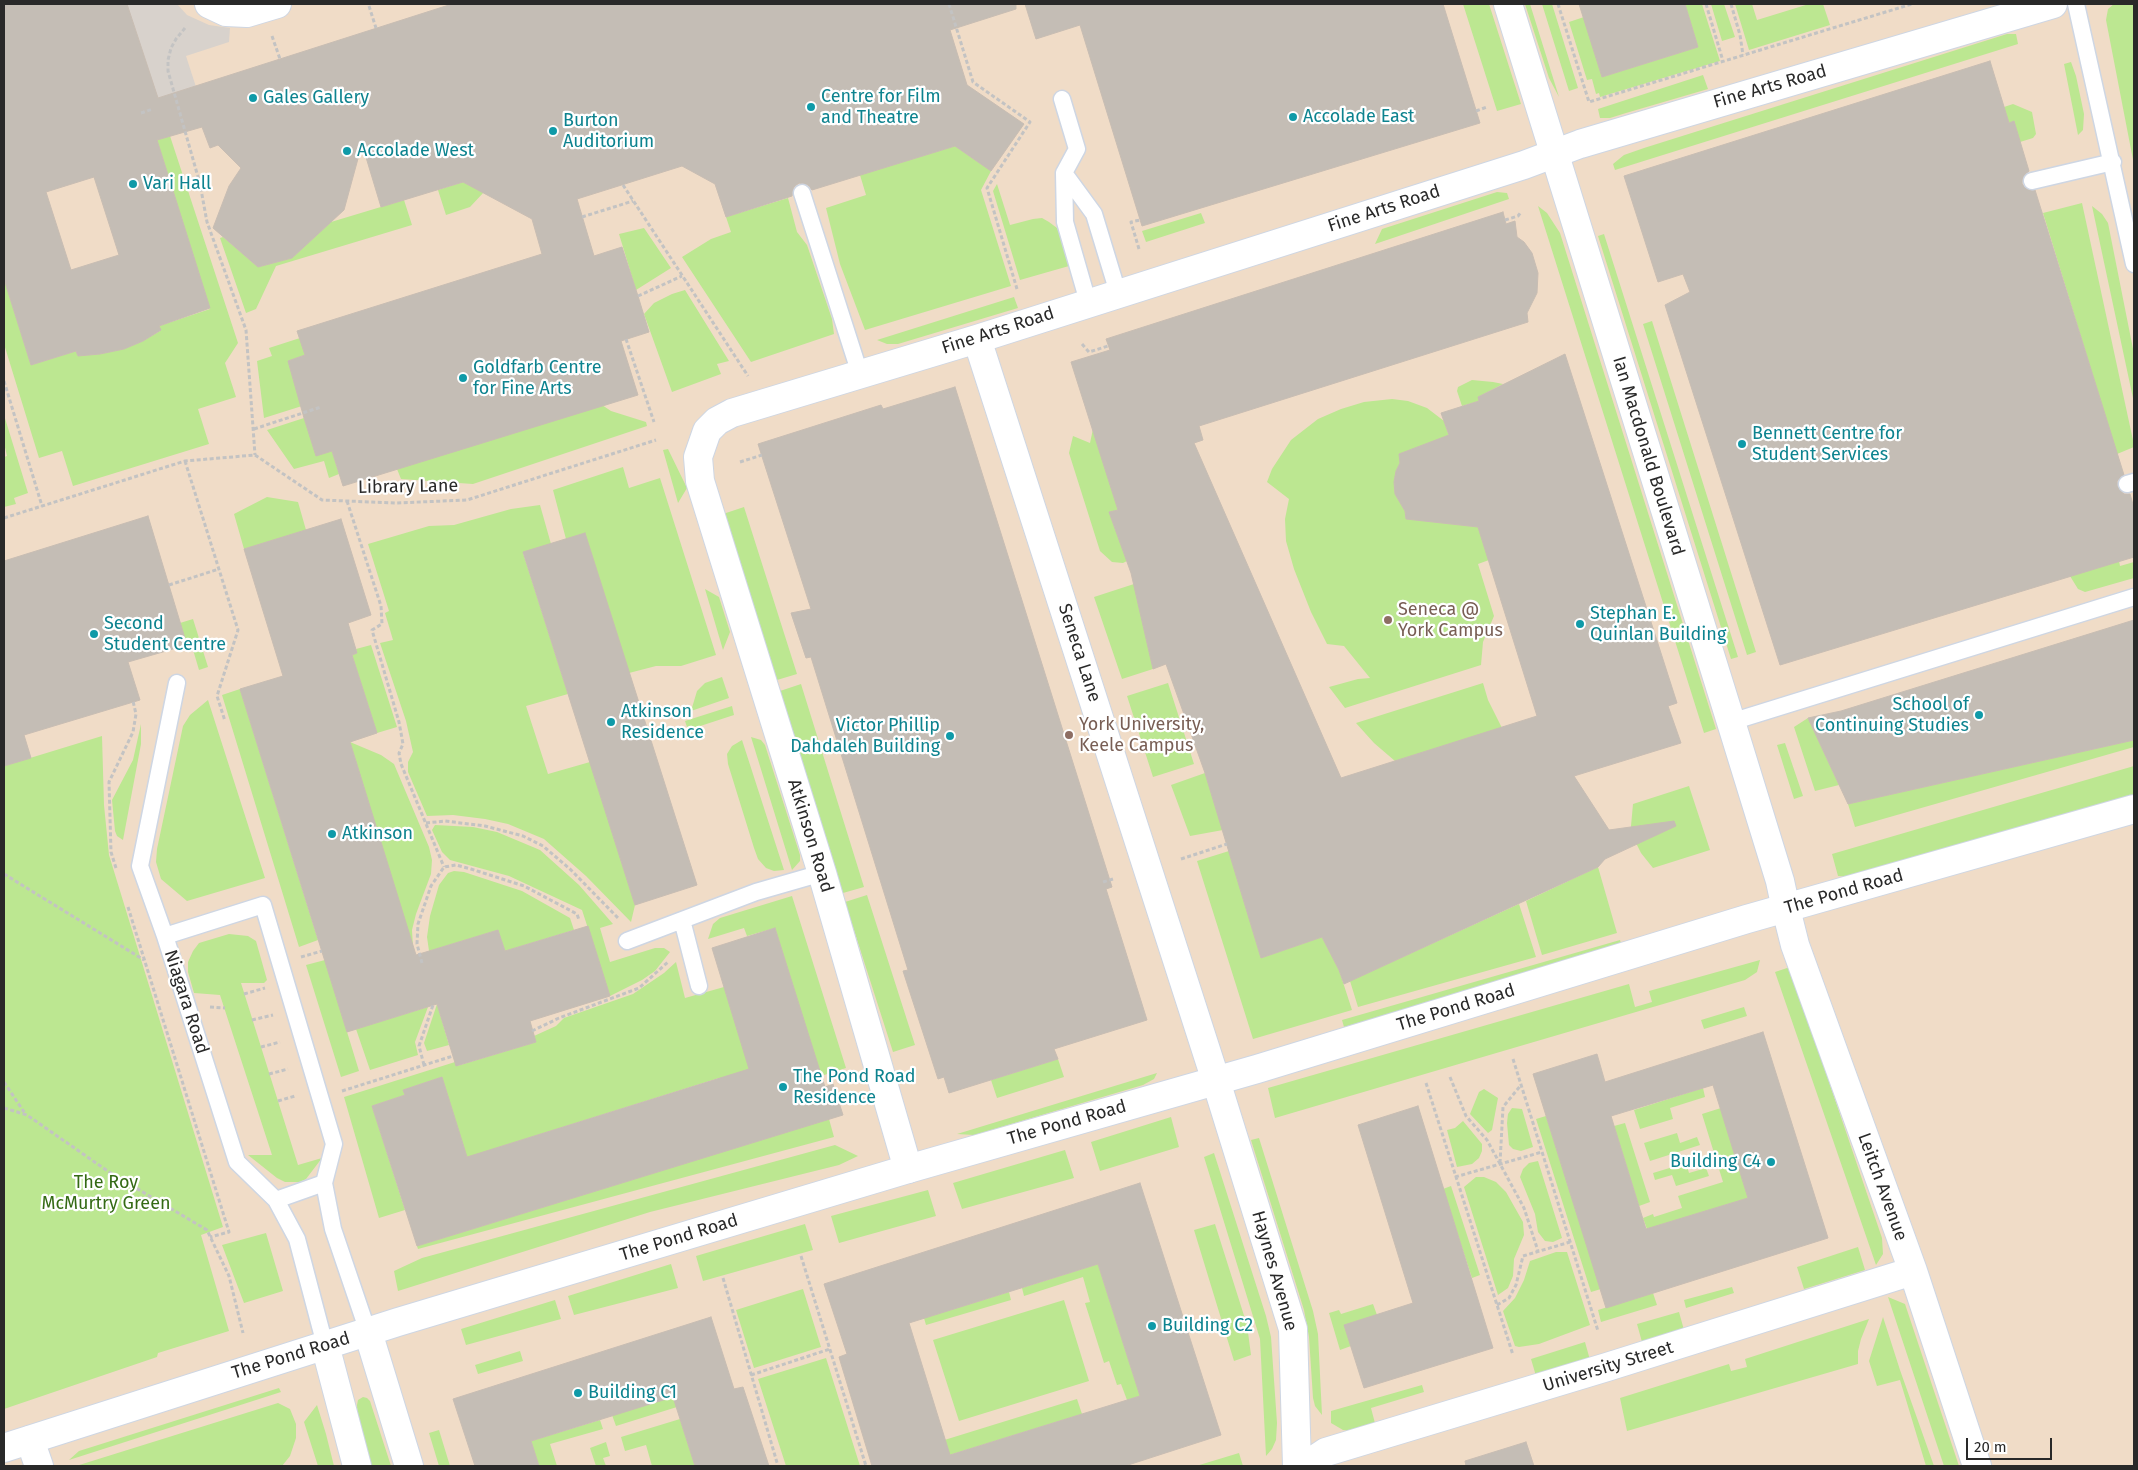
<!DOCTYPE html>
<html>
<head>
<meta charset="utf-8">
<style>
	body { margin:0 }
	#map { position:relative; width:2138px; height:1470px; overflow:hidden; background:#ece1d9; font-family:"Fira Sans",sans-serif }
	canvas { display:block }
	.frame { position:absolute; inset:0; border:5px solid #292929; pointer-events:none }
	.scale { position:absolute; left:1966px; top:1438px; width:86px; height:22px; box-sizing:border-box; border:2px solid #292929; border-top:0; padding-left:6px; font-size:15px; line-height:18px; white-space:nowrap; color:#292929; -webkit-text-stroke:4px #fff; paint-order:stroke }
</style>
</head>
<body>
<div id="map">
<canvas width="2138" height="1470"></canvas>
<div class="frame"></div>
<div class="scale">20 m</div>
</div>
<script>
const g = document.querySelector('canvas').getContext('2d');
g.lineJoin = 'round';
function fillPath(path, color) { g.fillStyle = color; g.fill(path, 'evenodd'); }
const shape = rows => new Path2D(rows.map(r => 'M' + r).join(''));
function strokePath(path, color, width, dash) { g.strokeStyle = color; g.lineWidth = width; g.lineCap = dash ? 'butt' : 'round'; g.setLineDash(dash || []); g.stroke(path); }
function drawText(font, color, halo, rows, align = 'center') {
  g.font = font + ' "Fira Sans",sans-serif'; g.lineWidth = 4.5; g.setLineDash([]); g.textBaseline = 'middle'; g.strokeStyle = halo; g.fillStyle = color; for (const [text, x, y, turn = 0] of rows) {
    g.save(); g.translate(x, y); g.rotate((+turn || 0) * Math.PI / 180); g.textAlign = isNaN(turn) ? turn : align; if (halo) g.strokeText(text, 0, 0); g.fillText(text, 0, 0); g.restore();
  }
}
const education = shape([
	[4,4,2134,4,2134,1466,4,1466]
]);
const green = shape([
	[1463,4,1489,4,1521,104,1497,111],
	[1525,4,1530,4,1559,97,1549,78],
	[1542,4,1552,4,1578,88,1569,91],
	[1685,4,1702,4,1720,61,1600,97,1599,93,1596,94,1592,79,1587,80,1569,22,1584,17,1602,77,1698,47],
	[1711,4,1724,4,1735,37,1722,41],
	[1735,4,1752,4,1757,20,1809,4,1823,4,1830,25,1749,50],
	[2114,4,2134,4,2134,165,2106,20,2108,9],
	[2007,34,2016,34,2018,44,1615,170,1613,164,1624,155,1644,148],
	[2071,62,2076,76,2084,114,2083,130,2078,135,2064,64],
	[1703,75,1708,89,1626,113,1610,118,1600,118,1598,109],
	[2013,104,2032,112,2036,134,2033,138,2020,142,2014,121,2009,123,2004,107],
	[170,136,238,343,225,363,236,397,198,409,209,444,73,486,62,451,39,458,4,344,4,279,31,365,76,351,78,356,100,354,124,349,143,341,160,331,159,326,210,309,157,140],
	[955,146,991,171,981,190,1011,286,865,330,840,264,826,208,866,195,860,175],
	[463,182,484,192,470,207,446,215,438,190],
	[997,184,1010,225,1033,219,1042,218,1049,222,1057,228,1061,236,1069,266,1020,280,993,191],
	[1497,192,1507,193,1509,199,1375,244,1382,229],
	[788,198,797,232,807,245,832,319,834,334,751,362,682,257,711,239,731,232,726,217],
	[404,200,412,225,276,266,256,309,246,313,220,238,223,237,258,267,292,258,331,222],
	[2082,203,2134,445,2134,447,2117,454,2043,213],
	[1538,206,1547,213,1560,233,1716,729,1704,733],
	[2092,206,2102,214,2108,223,2134,354,2134,403],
	[1201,213,1205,223,1146,242,1142,231],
	[644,228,671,268,636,290,619,234],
	[1604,234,1738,657,1731,659,1598,236],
	[685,290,729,361,717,364,721,374,672,392,644,314,654,303,672,294],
	[1014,297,1018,308,898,344,887,344,877,340],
	[1652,321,1756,652,1747,655,1643,324],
	[300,338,305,355,288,361,302,406,264,418,257,361,272,356,269,348],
	[1472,380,1493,382,1503,384,1478,397,1479,401,1462,406,1457,391,1458,387],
	[1392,399,1408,401,1427,408,1444,421,1449,436,1399,454,1400,463,1396,471,1394,482,1395,494,1405,511,1406,519,1478,527,1489,560,1478,564,1494,616,1483,642,1481,665,1345,708,1329,687,1358,679,1370,678,1344,646,1327,644,1311,612,1294,569,1286,541,1285,519,1289,499,1267,482,1272,469,1291,440,1318,419,1341,409,1364,402],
	[602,405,611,411,646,422,647,426,473,484,401,479,397,469],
	[4,415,28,493,14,498,16,504,4,507,4,457,7,456,4,443],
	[304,418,316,455,332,451,339,474,329,478,324,461,294,469,267,430],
	[1093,429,1118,510,1109,512,1127,561,1123,563,1112,562,1100,551,1069,453,1073,436,1090,443],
	[668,449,687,488,678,503,663,450],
	[623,467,629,488,660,478,716,655,681,666,656,666,629,673,566,539,553,490],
	[267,497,298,502,306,530,244,549,234,514],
	[540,505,551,544,523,553,568,694,526,706,548,774,590,762,635,905,631,922,586,876,544,839,508,824,485,819,453,815,427,816,408,772,408,762,413,752,406,721,380,643,393,640,385,613,389,611,368,544,429,526,454,525,511,509],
	[744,507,797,674,777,680,723,514],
	[2119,561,2120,566,2134,562,2134,578,2085,592,2078,589,2070,576],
	[1134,584,1153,669,1122,679,1094,597],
	[705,589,719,597,730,632,723,650],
	[193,619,208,667,199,670,191,643,187,645,180,623],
	[371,645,397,727,377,733,352,655,357,653,356,649],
	[722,677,729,698,691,711,697,691,705,683],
	[1168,683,1194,764,1153,777,1127,696],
	[1483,683,1488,700,1502,728,1395,761,1374,743,1356,723],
	[801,684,864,887,843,893,780,691],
	[240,689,318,940,299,947,222,695],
	[208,700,265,878,187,901,161,879,156,862,157,849,183,726,190,715],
	[732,706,734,715,688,730,685,721],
	[1808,718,1839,785,1815,791,1794,727],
	[141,724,141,744,123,840,117,836,115,831,112,800,133,760],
	[102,736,104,805,109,855,223,1227,201,1235,229,1331,158,1353,157,1357,4,1409,4,766],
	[751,737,761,740,765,745,800,855,800,861,792,870],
	[742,740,784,870,774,871,766,868,758,859,754,848,728,764,727,754,732,746],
	[2134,740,2134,747,1855,827,1848,804],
	[350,742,381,755,394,764,429,847,432,860,431,874,416,914,412,930,413,948],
	[1785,743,1803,796,1794,799,1777,745],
	[2134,766,2134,795,1851,877,1838,876,1832,854],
	[1205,773,1223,830,1190,836,1171,785],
	[1689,786,1710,850,1653,868,1641,853,1633,837,1631,826,1633,804],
	[435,825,473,827,497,832,540,850,579,885,613,924,600,928,610,962,655,948,664,948,670,952,655,971,642,980,610,996,582,910,509,876,450,860,442,852,432,830],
	[1229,851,1261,958,1322,937,1339,970,1352,1010,1253,1039,1197,861],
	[1598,867,1617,933,1542,955,1526,901],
	[454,871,464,872,522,891,570,918,574,930,505,951,498,930,429,951,427,937,430,916,439,885,448,873],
	[867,895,915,1045,893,1052,845,902],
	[792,896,846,1068,821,1076,775,928,747,936,744,928,708,939,713,924,720,918],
	[1519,904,1536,957,1358,1007,1350,981],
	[229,934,248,936,256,941,267,980,264,983,241,983,298,1165,322,1158,306,1179,300,1182,285,1182,277,1178,248,1155,272,1155,220,995,194,993,188,972,188,962,193,951,199,943],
	[1620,940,1622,947,1344,1027,1342,1020],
	[325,960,359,1071,341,1077,306,965],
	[1760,960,1757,972,1745,980,1275,1118,1268,1088,1629,984,1635,1007,1652,1002,1649,991],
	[676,962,685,998,724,987,756,1089,719,1078,496,1148,473,1177,442,1077,403,1090,405,1095,372,1106,405,1210,379,1218,344,1097,455,1062,457,1066,536,1042,534,1036,556,1026,564,1018,633,994,664,973],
	[1790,967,1882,1238,1883,1254,1876,1265,1775,972],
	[437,1004,449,1045,427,1051,424,1043],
	[428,1007,415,1042,418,1055,370,1070,356,1029],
	[1744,1007,1747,1016,1704,1029,1701,1020],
	[1058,1059,1064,1077,997,1098,991,1080],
	[1157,1073,1154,1079,1143,1085,974,1135,957,1134],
	[1703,1088,1705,1097,1670,1108,1673,1119,1640,1129,1634,1110],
	[1484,1089,1498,1098,1492,1130,1488,1133,1470,1114,1479,1092],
	[1512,1108,1522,1109,1533,1147,1521,1151,1513,1149,1509,1145,1507,1123,1508,1114],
	[1721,1108,1748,1198,1647,1229,1643,1218,1653,1214,1654,1217,1682,1208,1678,1196,1723,1182,1702,1114],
	[1546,1116,1601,1289,1591,1292,1536,1119],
	[1171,1117,1179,1147,1100,1171,1091,1142],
	[829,1119,834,1137,418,1249,417,1246],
	[1463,1121,1482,1144,1482,1151,1479,1158,1472,1164,1457,1167,1447,1130,1455,1128],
	[1625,1123,1650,1202,1639,1206,1614,1126],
	[1677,1133,1680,1143,1697,1137,1700,1145,1650,1161,1644,1143],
	[1259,1138,1313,1311,1318,1334,1322,1415,1315,1406,1313,1398,1309,1337,1304,1310,1251,1140],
	[835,1145,858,1156,839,1165,650,1212,398,1291,394,1271,422,1258],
	[1065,1150,1074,1178,962,1209,953,1183],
	[1214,1153,1266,1316,1271,1337,1277,1423,1276,1440,1272,1449,1266,1456,1260,1339,1204,1157],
	[1538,1161,1562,1238,1553,1242,1545,1241,1538,1232,1535,1214,1520,1177,1523,1169,1529,1163],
	[1686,1163,1689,1173,1706,1168,1709,1176,1676,1186,1672,1175,1655,1180,1653,1173],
	[1476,1177,1484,1177,1496,1182,1506,1192,1523,1222,1524,1235,1514,1259,1513,1276,1508,1288,1498,1295,1464,1187],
	[1451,1186,1480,1275,1472,1278,1443,1189],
	[928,1190,936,1216,839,1243,831,1216],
	[805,1224,813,1250,703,1281,696,1256],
	[1215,1224,1247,1325,1251,1355,1234,1361,1194,1230],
	[266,1233,283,1291,244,1303,222,1245],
	[1858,1247,1865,1270,1804,1289,1797,1267],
	[1556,1252,1567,1252,1590,1325,1539,1344,1519,1347,1515,1346,1503,1311,1515,1298,1524,1280,1530,1261],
	[671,1264,678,1288,574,1315,568,1296],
	[1098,1264,1140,1396,1127,1400,1121,1384,1117,1385,1109,1361,1104,1363,1085,1303,1090,1302,1083,1277,1024,1296,1022,1288],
	[1732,1287,1734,1293,1686,1308,1684,1300],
	[803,1289,821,1347,754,1368,736,1310],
	[1009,1292,1011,1300,926,1325,924,1318],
	[1653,1293,1657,1305,1601,1322,1598,1310],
	[1888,1297,1905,1304,1959,1466,1944,1466],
	[555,1300,561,1319,466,1345,461,1329],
	[1064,1300,1089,1381,959,1421,933,1340],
	[1373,1304,1377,1315,1351,1346,1340,1350,1329,1313,1339,1310,1341,1314],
	[1679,1312,1684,1330,1642,1342,1637,1324],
	[1883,1317,1900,1370,1934,1466,1926,1466,1900,1380,1877,1386,1869,1361],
	[1869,1319,1861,1339,1858,1351,1858,1364,1627,1431,1620,1398,1729,1364,1731,1371,1747,1367,1745,1359],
	[1585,1342,1590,1360,1536,1376,1531,1359],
	[520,1351,523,1361,478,1374,475,1365],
	[826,1358,860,1466,786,1466,758,1379],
	[1422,1385,1424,1392,1371,1408,1376,1427,1357,1432,1343,1430,1331,1423,1331,1411],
	[279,1388,281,1392,69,1460,79,1451],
	[674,1396,677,1407,616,1426,612,1415],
	[363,1397,367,1398,370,1401,391,1466,371,1466,358,1421,357,1405,358,1400],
	[1077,1399,1082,1414,930,1461,925,1446],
	[278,1403,290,1409,296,1424,296,1438,290,1456,282,1466,76,1466],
	[317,1405,326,1434,334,1466,318,1466,304,1422],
	[680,1419,695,1466,652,1466,646,1445,625,1451,621,1437],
	[600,1420,603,1429,550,1444,557,1466,539,1466,531,1441],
	[439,1430,450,1466,439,1466,429,1433],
	[606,1442,610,1456,603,1458,606,1466,596,1466,590,1448],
	[1239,1453,1243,1466,1196,1466]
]);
const plaza = shape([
	[127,4,177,4,187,15,209,25,230,28,229,42,186,56,196,87,158,99]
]);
const building = shape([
	[4,4,127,4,158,98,452,4,1016,4,1016,9,950,30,967,85,1024,124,991,171,955,146,812,190,808,185,799,183,794,187,792,196,726,217,715,184,682,166,577,199,594,256,622,247,638,296,649,332,621,341,638,395,343,486,332,451,316,456,304,418,288,361,305,355,297,331,542,254,532,219,463,182,381,207,362,144,344,210,292,258,258,267,213,228,229,186,241,168,218,145,210,148,202,127,157,140,210,308,159,326,161,330,143,341,124,349,100,354,78,356,76,351,31,365,4,279,4,4],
	[94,177,119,255,71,270,46,192,94,177],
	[1025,4,1443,4,1480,123,1142,226,1080,25,1036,39,1025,4],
	[1579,4,1685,4,1698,47,1602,77,1579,4],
	[1990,61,2009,123,2014,121,2029,171,2023,178,2022,184,2029,190,2035,190,2124,475,2117,481,2118,487,2124,494,2130,494,2134,508,2134,557,1780,665,1665,305,1690,292,1683,274,1658,282,1624,176,1990,61],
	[1503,212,1506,224,1515,221,1517,237,1524,242,1532,253,1538,273,1537,293,1527,313,1528,322,1199,426,1203,440,1194,443,1341,778,1537,716,1478,527,1406,519,1405,511,1395,494,1394,482,1396,471,1400,463,1399,454,1449,435,1441,413,1479,401,1478,397,1565,354,1677,703,1668,706,1681,743,1574,776,1609,830,1674,821,1676,826,1605,859,1598,867,1344,984,1339,970,1322,937,1261,958,1205,773,1166,664,1153,669,1131,573,1109,512,1118,510,1071,362,1110,350,1106,339,1503,212],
	[955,387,1112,887,1106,889,1147,1020,1054,1049,1058,1059,949,1093,944,1077,938,1079,903,971,908,970,811,657,806,658,791,613,811,609,758,444,881,405,883,409,955,387],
	[148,516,187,645,128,662,140,700,24,735,31,758,4,766,4,561,148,516],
	[341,519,371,615,348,623,357,653,352,655,377,733,350,742,416,955,498,930,505,951,588,926,610,996,530,1021,536,1042,456,1066,437,1004,347,1032,240,689,283,676,244,549,341,519],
	[585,533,697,885,635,905,523,552,585,533],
	[2134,620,2134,740,1848,804,1808,718,1841,711,2134,620],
	[775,928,825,1087,833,1084,843,1115,417,1246,372,1106,405,1095,403,1090,442,1077,467,1157,749,1069,712,948,775,928],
	[1763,1032,1828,1238,1606,1308,1533,1074,1597,1054,1605,1082,1763,1032],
	[1713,1085,1748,1198,1646,1229,1611,1116,1713,1085],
	[1418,1106,1493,1348,1364,1388,1344,1325,1413,1303,1358,1125,1418,1106],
	[1140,1183,1221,1435,1125,1466,872,1466,839,1357,847,1354,824,1284,1140,1183],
	[1098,1264,1140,1396,950,1455,909,1323,1098,1264],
	[711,1317,734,1389,743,1387,769,1466,695,1466,673,1397,531,1441,539,1466,475,1466,453,1399,711,1317],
	[1526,1442,1534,1466,1466,1466,1465,1461,1526,1442]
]);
const path = shape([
	[949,4,973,82,1030,122,987,188,1017,289],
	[1558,4,1589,102,1912,4],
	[1706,4,1723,61],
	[1731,4,1740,35,1743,55],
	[369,6,376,28],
	[185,28,176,39,171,48,168,60,168,71,200,184,207,222,246,330,255,455],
	[272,36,280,59],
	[1476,111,1487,107],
	[141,113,153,109],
	[623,185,748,376],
	[582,217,633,201],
	[1505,220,1518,216,1521,212],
	[1139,249,1131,222,1140,220],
	[638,296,682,276],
	[626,339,654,422],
	[1082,344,1089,352,1108,346],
	[4,381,42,506],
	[254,429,321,407],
	[255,455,322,500,396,503,467,500,656,440],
	[185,461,238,630,217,696,225,721],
	[740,462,762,455],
	[347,501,381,606,382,624,372,630,399,722,403,744,399,753,401,764,444,867],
	[4,518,185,461,255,455],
	[169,585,219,569],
	[426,823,445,821,485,826,523,836,543,846,570,869,619,919],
	[1181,859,1227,844],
	[116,868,111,852,109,782,133,732,136,714,133,701],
	[4,874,144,960],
	[1103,882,1113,879],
	[128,907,229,1232,210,1237],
	[301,957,322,951],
	[422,963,417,944,418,924,431,886,444,867,456,865,471,869,524,886,577,914,579,920],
	[244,994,265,988],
	[210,1007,225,1008],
	[252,1020,273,1015],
	[532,1031,559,1018,639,988,668,962],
	[261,1047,280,1042],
	[1513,1059,1598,1331],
	[424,1065,419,1046,433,1005],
	[269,1074,288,1069],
	[1450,1077,1466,1116,1487,1140,1524,1208,1538,1251],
	[4,1082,26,1115],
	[1426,1083,1513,1355],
	[342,1091,453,1056],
	[278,1101,295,1096],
	[4,1108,27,1115,109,1172,207,1230,229,1276,243,1333],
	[1500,1163,1503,1107,1521,1085],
	[1455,1177,1542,1152],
	[801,1256,866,1466],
	[723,1278,778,1466],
	[1497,1305,1509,1298,1516,1285,1523,1256,1570,1242],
	[751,1375,830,1349]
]);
const service = shape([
	[2076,4,2134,264],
	[1062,99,1077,149,1064,173,1065,222,1088,302],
	[1064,173,1094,214,1118,293],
	[2032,181,2113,162],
	[802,193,860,374],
	[2127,484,2134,482],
	[1731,722,2134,597],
	[682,920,699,986],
	[165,936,140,866,177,683],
	[627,941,756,892,822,873],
	[324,1183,276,1200,237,1162,165,936,263,905,334,1144,324,1183,333,1229,368,1332],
	[276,1200,297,1239,325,1345]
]);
const minor = shape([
	[209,4,226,12,247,13,277,4],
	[977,339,1216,1081,1293,1329,1297,1466],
	[1786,909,1795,945,1913,1271,1977,1466],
	[908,1169,822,873,700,481,698,457,707,431,717,421,732,413,977,339,1524,165,1580,144,2053,4],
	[30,1440,39,1466],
	[1305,1466,1326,1452,1607,1367,1913,1271]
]);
const tertiary = shape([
	[1508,4,1731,722,1780,881,1786,909],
	[368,1332,409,1466],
	[325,1345,357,1466],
	[4,1448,398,1322,908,1169,1257,1069,1747,919,2134,809]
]);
const markers = [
	[253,98,5,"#0f9aa8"],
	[811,107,5,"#0f9aa8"],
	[1293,117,5,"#0f9aa8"],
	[553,131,5,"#0f9aa8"],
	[347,151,5,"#0f9aa8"],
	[133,184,5,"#0f9aa8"],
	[463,378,5,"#0f9aa8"],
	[1742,444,5,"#0f9aa8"],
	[1388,620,5,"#8d6e63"],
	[1580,624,5,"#0f9aa8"],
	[94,634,5,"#0f9aa8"],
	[1979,715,5,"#0f9aa8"],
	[611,722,5,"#0f9aa8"],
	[1069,735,5,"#8d6e63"],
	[950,736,5,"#0f9aa8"],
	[332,834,5,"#0f9aa8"],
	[783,1087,5,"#0f9aa8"],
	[1771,1162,5,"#0f9aa8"],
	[1152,1326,5,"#0f9aa8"],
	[578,1393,5,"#0f9aa8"]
];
const streetNames = [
	["Fine Arts Road",1770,87,-16],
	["Fine Arts Road",1384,209,-18],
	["Fine Arts Road",998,331,-18],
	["Ian Macdonald Boulevard",1648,456,73],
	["Library Lane",408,487,-1],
	["Seneca Lane",1079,653,72],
	["Atkinson Road",810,836,73],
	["The Pond Road",1844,892,-16],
	["Niagara Road",186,1002,72],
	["The Pond Road",1456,1008,-17],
	["The Pond Road",1067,1123,-16],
	["Leitch Avenue",1882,1187,70],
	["The Pond Road",679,1238,-17],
	["Haynes Avenue",1274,1271,74],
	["The Pond Road",291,1356,-17],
	["University Street",1608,1367,-17]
];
const cultureNames = [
	["Centre for Film",821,97],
	["and Theatre",821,118],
	["Gales Gallery",263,98],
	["Accolade East",1303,117],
	["Burton",563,121],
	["Auditorium",563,142],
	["Accolade West",357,151],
	["Vari Hall",143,184],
	["Goldfarb Centre",473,368],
	["for Fine Arts",473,389],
	["Bennett Centre for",1752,434],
	["Student Services",1752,455],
	["Stephan E.",1590,614],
	["Quinlan Building",1590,635],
	["Second",104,624],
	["Student Centre",104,645],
	["School of",1969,705,"right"],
	["Continuing Studies",1969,726,"right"],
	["Atkinson",621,712],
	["Residence",621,733],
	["Victor Phillip",940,726,"right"],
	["Dahdaleh Building",940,747,"right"],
	["Atkinson",342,834],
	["The Pond Road",793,1077],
	["Residence",793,1098],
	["Building C4",1761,1162,"right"],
	["Building C2",1162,1326],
	["Building C1",588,1393]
];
const educationNames = [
	["Seneca @",1398,610],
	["York Campus",1398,631],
	["York University,",1079,725],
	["Keele Campus",1079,746]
];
const parkNames = [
	["The Roy",106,1183],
	["McMurtry Green",106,1204]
];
fillPath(education, '#f0dcc7');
fillPath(green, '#bce791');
fillPath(plaza, '#d8d2cc');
fillPath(building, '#c4bdb5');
strokePath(building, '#c8bdb3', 1);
strokePath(service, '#ced6e3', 19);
strokePath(minor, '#ced6e3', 30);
strokePath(tertiary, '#ced6e3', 30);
strokePath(path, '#c3c3c3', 3, [4, 2.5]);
strokePath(service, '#fff', 16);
strokePath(minor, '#fff', 28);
strokePath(tertiary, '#fff', 28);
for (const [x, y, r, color] of markers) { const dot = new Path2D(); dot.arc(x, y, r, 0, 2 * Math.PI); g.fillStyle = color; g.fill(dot); strokePath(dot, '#fff', 2); }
drawText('18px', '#292929', '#fff', streetNames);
drawText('18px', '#0d838f', '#fff', cultureNames, 'left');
drawText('18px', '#785e54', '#fff', educationNames, 'left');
drawText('18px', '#346a14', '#fff', parkNames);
</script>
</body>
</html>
